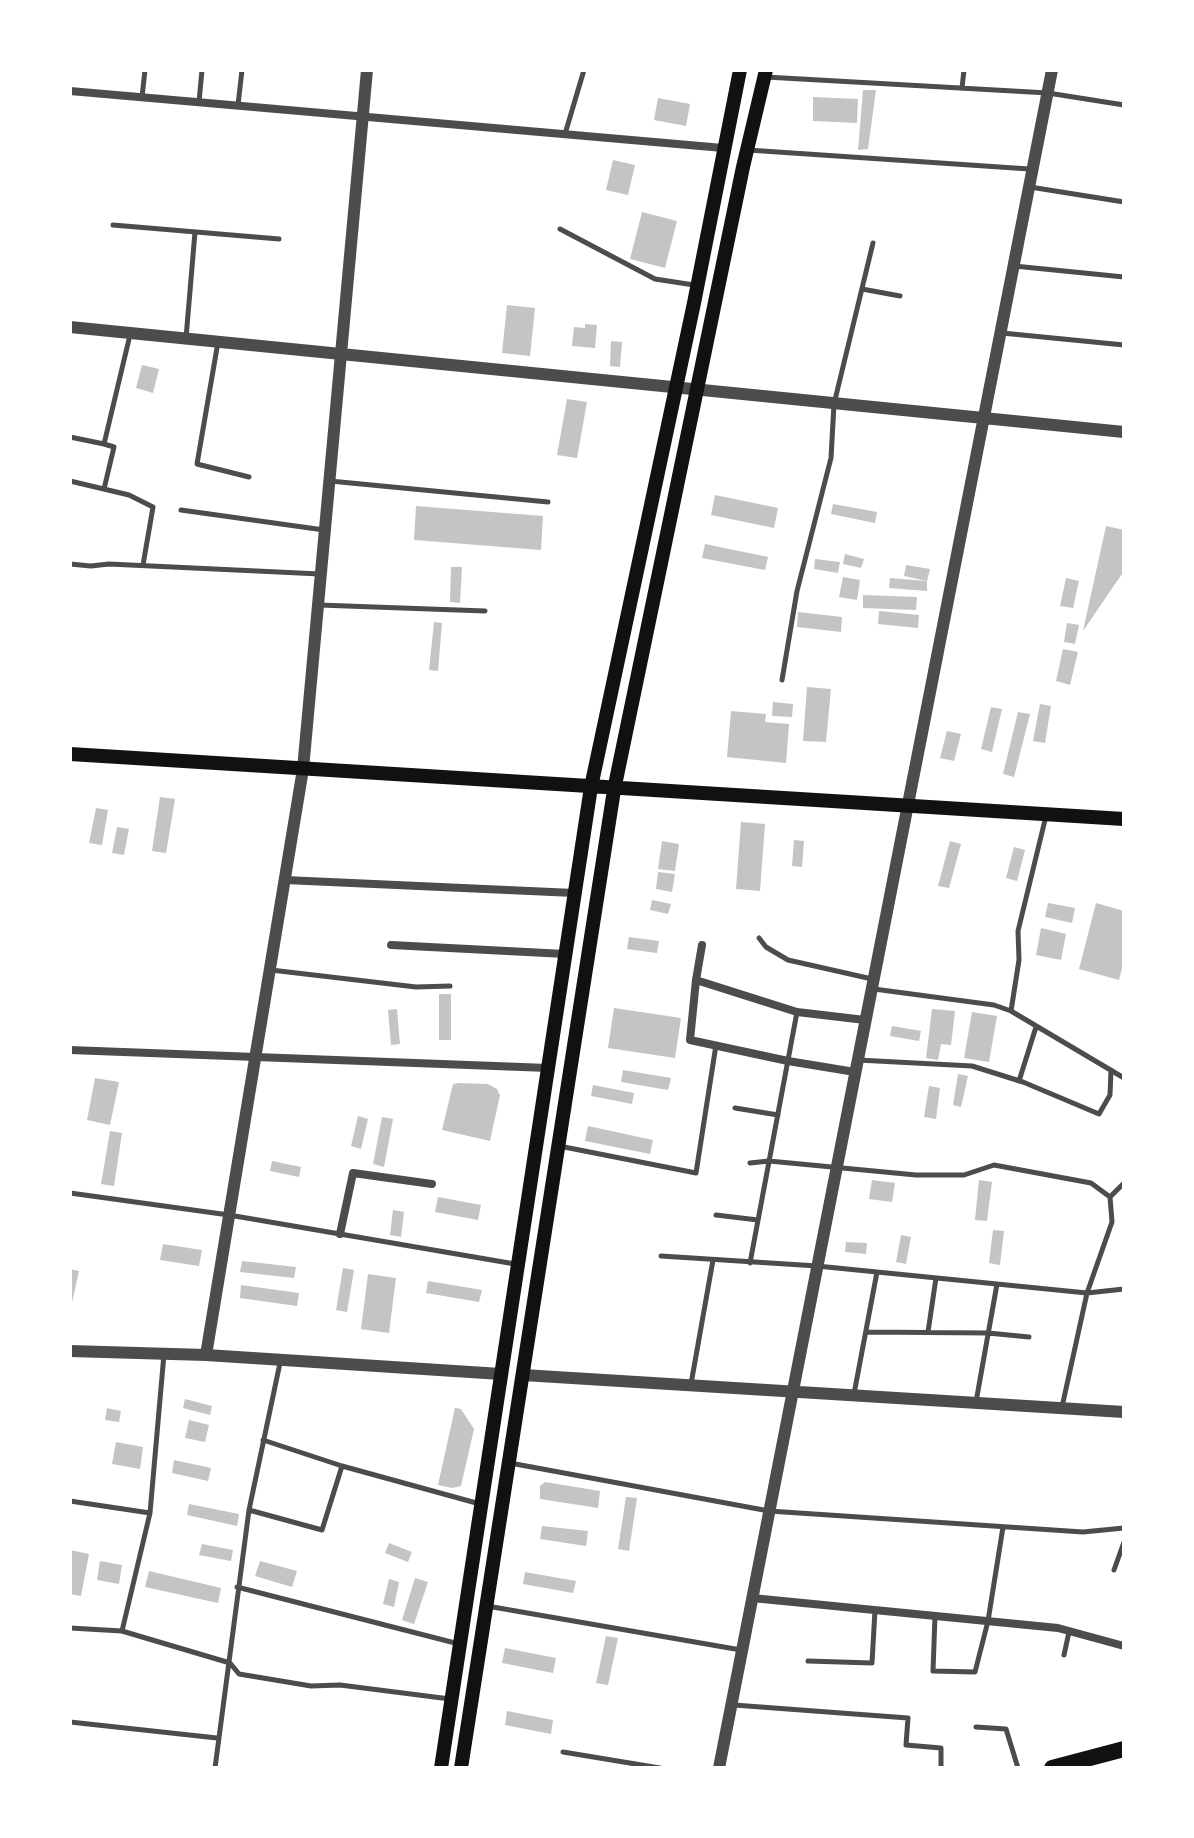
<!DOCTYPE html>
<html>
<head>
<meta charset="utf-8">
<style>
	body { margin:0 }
	#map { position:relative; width:1194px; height:1838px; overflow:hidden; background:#fff; font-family:Commissioner,sans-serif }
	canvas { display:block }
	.frame { position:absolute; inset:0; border:72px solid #fff; pointer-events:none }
</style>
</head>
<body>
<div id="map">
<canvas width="1194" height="1838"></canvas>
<div class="frame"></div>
</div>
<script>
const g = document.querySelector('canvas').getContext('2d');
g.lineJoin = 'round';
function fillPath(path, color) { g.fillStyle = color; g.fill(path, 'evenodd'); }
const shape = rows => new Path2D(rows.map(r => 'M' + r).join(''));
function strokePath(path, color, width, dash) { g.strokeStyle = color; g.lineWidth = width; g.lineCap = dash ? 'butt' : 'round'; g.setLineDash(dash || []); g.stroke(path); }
const building = shape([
	[863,90,876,90,868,149,858,150],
	[813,97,858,99,857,123,813,121],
	[658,98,690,104,686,126,654,120],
	[613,160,635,165,628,195,606,190],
	[642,212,677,221,665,268,630,259],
	[507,305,535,308,530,356,502,353],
	[585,324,597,325,595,348,572,346,574,327,585,328],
	[611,341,622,342,620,367,610,366],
	[142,365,159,369,153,393,136,388],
	[567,399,587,402,577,458,557,455],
	[715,495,778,508,774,528,711,515],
	[833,504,877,512,875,523,831,514],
	[416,506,543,516,541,550,414,540],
	[1106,526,1124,530,1124,571,1083,631],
	[705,544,768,557,765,570,702,558],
	[845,554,864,559,861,568,843,564],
	[815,559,840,562,838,573,814,569],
	[906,565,930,569,927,581,904,576],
	[451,567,462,567,460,603,450,602],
	[843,577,860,580,857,600,839,597],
	[890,578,927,581,927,591,889,588],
	[1066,578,1079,581,1073,608,1060,606],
	[863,595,917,597,916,610,863,608],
	[879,611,919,615,918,628,878,624],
	[798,612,842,617,841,632,797,627],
	[434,622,442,623,438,671,429,670],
	[1067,623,1079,625,1075,644,1064,642],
	[1063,649,1078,652,1070,685,1056,681],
	[807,687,831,689,826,742,803,741],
	[773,702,793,704,792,717,772,716],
	[1040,704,1051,706,1045,743,1033,741],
	[991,707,1002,709,992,752,981,749],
	[731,711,766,714,765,722,789,724,786,763,727,757],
	[1018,712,1030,714,1014,777,1003,774],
	[947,731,961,734,954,761,940,758],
	[160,797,175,799,166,853,152,851],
	[96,808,108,810,102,845,89,843],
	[741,822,765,824,760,891,736,889],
	[117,827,129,829,124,855,112,853],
	[794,840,804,841,802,867,792,866],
	[662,841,679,844,675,871,658,869],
	[950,841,961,844,949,888,938,886],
	[1014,847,1025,850,1017,881,1006,878],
	[658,872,675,874,672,892,656,889],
	[652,900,671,904,668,914,650,910],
	[1048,903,1075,908,1072,923,1045,917],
	[1096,903,1124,911,1124,961,1119,980,1079,969],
	[1041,928,1066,934,1061,960,1036,955],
	[629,937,659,941,657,953,627,949],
	[439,994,451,994,451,1040,439,1040],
	[614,1008,681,1018,675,1058,608,1048],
	[397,1009,400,1044,391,1045,388,1010],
	[932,1009,955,1011,951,1045,941,1044,938,1060,926,1058],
	[972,1012,997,1016,989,1062,964,1058],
	[892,1026,921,1031,919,1041,890,1036],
	[623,1070,671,1078,668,1090,621,1082],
	[958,1074,968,1076,961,1107,953,1105],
	[95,1078,119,1082,110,1125,87,1120],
	[459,1083,488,1084,497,1089,500,1095,490,1141,442,1130,453,1084],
	[593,1085,634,1093,632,1104,591,1096],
	[929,1086,940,1088,936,1119,924,1117],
	[358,1116,368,1119,361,1149,351,1146],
	[382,1117,393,1119,384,1167,373,1164],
	[588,1126,653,1140,650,1154,585,1141],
	[110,1131,122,1133,114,1186,101,1184],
	[272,1161,301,1167,299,1177,270,1171],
	[872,1180,895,1183,892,1202,869,1199],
	[979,1180,992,1182,987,1221,975,1220],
	[438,1197,481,1205,478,1220,435,1212],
	[393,1210,404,1212,401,1237,390,1235],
	[993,1230,1004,1231,1000,1265,989,1263],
	[901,1235,911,1237,906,1264,896,1262],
	[846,1242,867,1243,866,1254,845,1252],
	[163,1244,202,1250,199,1266,160,1260],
	[242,1261,296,1267,294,1278,240,1272],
	[343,1268,354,1270,347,1312,336,1310],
	[70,1269,79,1271,71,1307,70,1307],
	[368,1274,396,1278,389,1333,361,1329],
	[428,1281,482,1290,479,1302,426,1293],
	[241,1285,299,1293,297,1306,240,1298],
	[185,1399,212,1406,210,1415,183,1408],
	[107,1408,121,1411,119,1422,105,1420],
	[455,1408,461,1409,474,1429,461,1486,452,1488,438,1485],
	[189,1420,209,1425,205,1442,185,1438],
	[116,1442,143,1447,140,1469,112,1464],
	[174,1460,211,1468,208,1481,172,1473],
	[545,1482,600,1491,598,1508,540,1499,540,1486],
	[626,1497,637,1498,629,1551,618,1549],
	[189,1504,239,1514,237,1526,187,1515],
	[542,1526,588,1531,586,1546,540,1539],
	[389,1543,412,1552,408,1562,385,1553],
	[202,1544,233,1550,231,1561,199,1555],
	[70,1550,89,1554,81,1596,70,1594],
	[100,1561,122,1565,119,1584,97,1580],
	[260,1561,297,1571,292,1587,255,1576],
	[149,1571,221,1588,218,1603,145,1587],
	[525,1572,576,1581,573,1593,523,1584],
	[415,1578,428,1582,414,1624,402,1620],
	[389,1579,399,1582,394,1607,383,1604],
	[606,1636,618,1638,608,1685,596,1683],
	[505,1648,556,1658,553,1673,502,1663],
	[507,1711,553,1720,551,1734,505,1725]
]);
const service = shape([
	[766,77,1048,93,1124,105],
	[962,88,964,70],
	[142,97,145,70],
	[199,102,202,70],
	[238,105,242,70],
	[565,134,584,70],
	[748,150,1029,169],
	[1030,187,1124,202],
	[113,225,279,239],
	[560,229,655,279,694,285],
	[1014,266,1124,277],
	[862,289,900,296],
	[1002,333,1124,345],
	[186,338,195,232],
	[218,342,197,464,249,477],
	[70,437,104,444],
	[70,481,129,495,153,507,143,565],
	[330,481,548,502],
	[104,489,114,447,104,444,130,335],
	[181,510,324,530],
	[70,564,91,566,109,564,320,574],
	[319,605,485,611],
	[782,680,797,591,831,458,834,404,873,243],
	[759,938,766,947,788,960,872,979],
	[271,970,416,987,450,986],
	[874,989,994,1005,1011,1011,1124,1078],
	[1011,1011,1019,960,1018,931,1046,816],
	[858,1060,972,1066,1023,1082,1099,1114,1110,1095,1111,1070],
	[1019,1081,1036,1027],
	[735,1108,778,1115],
	[559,1146,696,1173,716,1045],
	[750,1163,769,1161,916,1175,964,1175,994,1165,1091,1183,1110,1197],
	[70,1193,229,1215,515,1264],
	[716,1215,758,1220],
	[661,1256,817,1266,1087,1293,1124,1289],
	[750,1263,797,1012],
	[866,1332,988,1333,1029,1337],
	[928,1332,936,1278],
	[691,1384,713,1260],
	[854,1394,877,1272],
	[976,1402,997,1284],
	[1062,1407,1087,1293,1112,1222,1110,1197,1124,1183],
	[263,1440,342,1466,480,1504],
	[510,1463,769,1511,1083,1532,1124,1528],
	[70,1501,150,1513],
	[249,1510,322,1530,342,1466],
	[1114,1570,1124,1542],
	[237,1587,459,1644],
	[487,1606,741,1650],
	[935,1616,933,1671,975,1672,988,1621,1003,1527],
	[70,1628,122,1631,150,1513,164,1354],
	[122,1631,230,1663,239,1674,311,1686,340,1685,450,1699],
	[1064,1655,1069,1632],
	[808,1661,872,1663,875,1610],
	[734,1705,908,1718,906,1745,941,1748,941,1768],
	[70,1722,217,1738],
	[976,1727,1006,1729,1018,1768],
	[563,1752,660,1768],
	[215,1768,249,1510,280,1363]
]);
const minor = shape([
	[70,91,723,148],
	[285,880,574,893],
	[391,945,565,954],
	[702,945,696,980,797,1012,865,1020],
	[696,980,690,1040,788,1061,855,1072],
	[70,1050,548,1068],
	[340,1234,353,1173,432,1184],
	[752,1598,1058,1628,1124,1646]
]);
const tertiary = shape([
	[70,327,1124,432],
	[70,1351,206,1355,501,1374],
	[206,1355,303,769,367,70],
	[523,1375,1124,1412],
	[719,1768,1052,70]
]);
const secondary = shape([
	[70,754,1124,819],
	[441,1768,591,787,694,303,740,70],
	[461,1768,614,790,743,167,766,70]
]);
const primary = shape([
	[1052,1768,1124,1749]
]);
fillPath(building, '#c4c4c4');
strokePath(service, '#4c4c4c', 5);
strokePath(minor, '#4c4c4c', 8);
strokePath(tertiary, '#4c4c4c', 12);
strokePath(secondary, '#111', 14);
strokePath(primary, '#111', 16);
</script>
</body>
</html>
